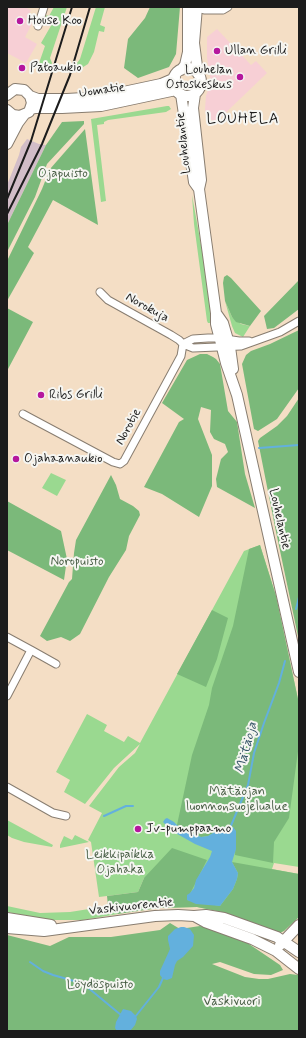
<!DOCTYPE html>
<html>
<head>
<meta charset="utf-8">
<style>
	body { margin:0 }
	#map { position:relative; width:306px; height:1038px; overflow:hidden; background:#f4dec5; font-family:Mynerve,sans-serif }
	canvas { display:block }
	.frame { position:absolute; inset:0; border:8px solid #1c1c1c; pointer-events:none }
</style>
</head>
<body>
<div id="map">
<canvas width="306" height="1038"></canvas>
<div class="frame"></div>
</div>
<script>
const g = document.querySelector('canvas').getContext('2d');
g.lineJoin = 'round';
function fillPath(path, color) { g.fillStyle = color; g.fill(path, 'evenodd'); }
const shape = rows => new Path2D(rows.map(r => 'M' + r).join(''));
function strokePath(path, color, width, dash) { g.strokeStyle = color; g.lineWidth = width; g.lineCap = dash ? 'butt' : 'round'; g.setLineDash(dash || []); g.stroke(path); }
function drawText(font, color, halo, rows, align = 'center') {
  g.font = font + ' Mynerve,sans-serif'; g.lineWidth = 4; g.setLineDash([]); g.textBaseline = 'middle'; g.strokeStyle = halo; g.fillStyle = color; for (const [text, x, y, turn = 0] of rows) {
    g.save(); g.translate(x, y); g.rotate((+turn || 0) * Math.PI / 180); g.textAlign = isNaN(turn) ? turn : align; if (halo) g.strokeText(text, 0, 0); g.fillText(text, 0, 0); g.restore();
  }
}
const built = shape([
	[7,7,25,7,31,10,28,15,34,20,25,37,37,44,26,63,7,53],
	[217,29,251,65,256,61,267,73,215,123,206,114,205,109,206,96,211,82,207,58,207,37]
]);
const industrial = shape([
	[27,139,39,144,46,145,7,225,7,185,19,155,21,147]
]);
const green = shape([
	[54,7,67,7,50,58,52,63,49,72,38,66,45,46,41,43,52,24,46,20,45,15,49,16],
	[96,7,105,7,100,25,105,27,104,32,99,31,94,52,88,64,80,69,77,69,77,63,80,59],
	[167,106,169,106,171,109,166,112,108,120,104,122,104,124,97,125,106,201,101,202,91,119],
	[192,195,203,256,213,323,208,323,207,321,194,224],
	[225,301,232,317,241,324,250,326,243,337,235,333,232,326],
	[51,473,66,480,57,496,42,488],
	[260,545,276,596,299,704,299,867,274,863,272,869,299,874,240,918,222,912,197,907,159,908,144,878,138,892,99,897,91,842,88,840,102,813,89,806,119,767,135,753,140,744,114,768,85,804,64,792,70,780,56,772,87,714,107,725,104,731,124,742,128,736,140,743,244,551],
	[7,820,53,845,52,847,24,842,12,838,7,835],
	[75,835,89,842,60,848,60,845,64,836,72,840],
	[7,906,40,913,70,912,108,906,118,914,83,920,48,920,7,912]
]);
const forest = shape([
	[150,7,180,7,176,54,169,67,138,78,124,68,128,39,145,18],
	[84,121,84,124,47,164,35,197,7,252,7,225,46,145,62,122],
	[85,129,98,225,53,200,28,247,34,253,7,301,7,261,42,189,50,169],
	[227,275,231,278,261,311,250,326,236,322,232,317,225,301,223,283,224,277],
	[299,280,299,309,274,328,267,329,264,316],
	[7,308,33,322,7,371],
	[299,330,299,388,277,419,258,431,254,429,242,364,246,355,251,351,270,344],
	[200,354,207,354,213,357,216,359,220,364,228,411,237,422,245,474,255,508,217,487,216,479,221,459,228,452,225,444,214,439,210,432,211,410,201,407,198,419,212,455,212,486,199,517,162,494,144,487,179,422,184,419,162,403,187,360],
	[299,398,299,641,275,527,258,441,260,438,277,426,287,416],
	[111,475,116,485,120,499,133,506,139,511,140,515,129,536,126,550,109,577,80,634,70,641,61,637,47,641,40,636,69,582,72,579,74,553,76,540],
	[7,501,61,531,67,559,64,580,7,550],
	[260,545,276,596,299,704,299,744,289,818,274,842,273,863,235,855,236,832,233,827,223,827,208,836,201,837,181,829,177,825,192,755,209,705,212,688,233,626,249,549],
	[212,610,228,618,217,659,206,687,177,674],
	[172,848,207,860,187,900,220,906,233,889,237,879,238,873,232,862,299,874,299,917,284,931,280,933,222,912,197,907,159,908,118,914,108,906,107,896,138,892,144,878],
	[170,923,180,929,200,926,228,934,246,942,280,965,283,970,271,975,254,974,220,962,212,964,245,977,259,979,268,979,290,974,298,975,299,977,299,1031,7,1031,7,991,8,988,7,984,7,935,50,946,69,937,111,937,160,930]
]);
const water = shape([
	[167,818,174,822,181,829,201,837,208,836,223,827,233,827,236,831,236,849,232,862,238,873,237,879,233,889,220,906,196,904,187,900,187,895,190,893,194,888,196,880,210,857,212,851,195,844,172,831,163,822,165,819],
	[181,927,184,927,190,929,194,935,193,946,183,957,177,961,175,965,172,978,167,980,163,979,160,975,160,971,170,949,168,940,168,936,175,929],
	[123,1009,131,1011,136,1016,137,1019,135,1025,130,1031,117,1031,115,1028,116,1022]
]);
const stream = shape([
	[259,448,299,445],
	[296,609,299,597],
	[104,816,126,806,133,806],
	[230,828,248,785,254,753,264,723,279,683,285,661],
	[30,962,43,971,53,975,81,983],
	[86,986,121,1015],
	[135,1017,159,987,163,978]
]);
const street = shape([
	[192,7,205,10,223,10,228,7],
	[38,26,44,7],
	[100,292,108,300,171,335,179,340,183,344,193,348,241,346,280,332,299,321],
	[183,344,193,339,208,338,219,338,239,341,249,341],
	[23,414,113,462,120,464,124,461,181,356,183,344],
	[7,637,31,650,7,696],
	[31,650,56,664],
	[7,787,53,813,66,816]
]);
const secondary = shape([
	[197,7,194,43,198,74],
	'173 82a14 14 0 1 1 28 0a14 14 0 1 1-28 0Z',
	[181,70,185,65,188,52,188,7],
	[181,94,194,182,199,189],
	[195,94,193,108,201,180,199,189,216,313,216,324,226,363,237,395,299,672],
	[7,95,15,89,24,90,30,96,32,103,29,112,20,116,13,115,7,110],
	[30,96,38,99,67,99,100,97,161,84,175,78],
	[30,109,35,108,62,108,101,106,176,90],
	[7,135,9,121,8,111],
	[7,144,18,123,24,115],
	[216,313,223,323,230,347,233,369],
	[196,917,205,922,252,939,276,951,299,969],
	[7,918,51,925],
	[7,928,44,931,155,916,178,915,194,916,206,915,224,918,277,937,299,952],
	[280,945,299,925]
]);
const rail = shape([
	[7,199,31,141,72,7],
	[7,214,42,144,70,75,90,7]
]);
const markers = [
	[20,21,4,"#b5179e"],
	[217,51,4,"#b5179e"],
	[22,68,4,"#b5179e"],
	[240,77,4,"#b5179e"],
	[41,395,4,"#b5179e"],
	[16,459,4,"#b5179e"],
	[138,829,4,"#b5179e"]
];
const poiNames = [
	["House Koo",28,21],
	["Ullan Grilli",225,51],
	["Patoaukio",30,68],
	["Louhelan",232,70,"right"],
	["Ostoskeskus",232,85,"right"],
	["Ribs Grilli",49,395],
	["Ojahaanaukio",24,459],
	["Jv-pumppaamo",146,829]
];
const streetNames = [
	["Uomatie",102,91,-8],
	["Louhelantie",184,143,-96],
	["Norokuja",147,308,29],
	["Norotie",129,427,-61],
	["Louhelantie",279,519,77],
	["Vaskivuorentie",131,907,-6]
];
const parkNames = [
	["Ojapuisto",63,174],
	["Noropuisto",77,562],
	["Mätäojan",237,792],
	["luonnonsuojelualue",237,807],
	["Leikkipaikka",120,855],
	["Ojahaka",120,870],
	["Löydöspuisto",100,985],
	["Vaskivuori",232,1002]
];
const waterNames = [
	["Mätäoja",247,748,-75]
];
const quarterNames = [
	["LOUHELA",243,120]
];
fillPath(built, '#f7cfd5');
fillPath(industrial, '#d2bdc8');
fillPath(green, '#9ad990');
fillPath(forest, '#7bb97a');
fillPath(water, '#63b0dd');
strokePath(stream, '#63b0dd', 2);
strokePath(street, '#887d70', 9);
strokePath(secondary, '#887d70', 12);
strokePath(street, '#fff', 7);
strokePath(secondary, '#fff', 10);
strokePath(rail, '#1c1c1c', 2);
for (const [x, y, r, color] of markers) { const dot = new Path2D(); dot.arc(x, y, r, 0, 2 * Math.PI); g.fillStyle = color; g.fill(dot); strokePath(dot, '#f6f6f2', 1.5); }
drawText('13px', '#1c1c1c', '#f6f6f2', poiNames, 'left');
drawText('13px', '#1c1c1c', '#f6f6f2', streetNames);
drawText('13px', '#485e45', '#f6f6f2', parkNames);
drawText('italic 14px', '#385769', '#f6f6f2', waterNames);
g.letterSpacing = '1px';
drawText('15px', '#1c1c1c', '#f6f6f2', quarterNames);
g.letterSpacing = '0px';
</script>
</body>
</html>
